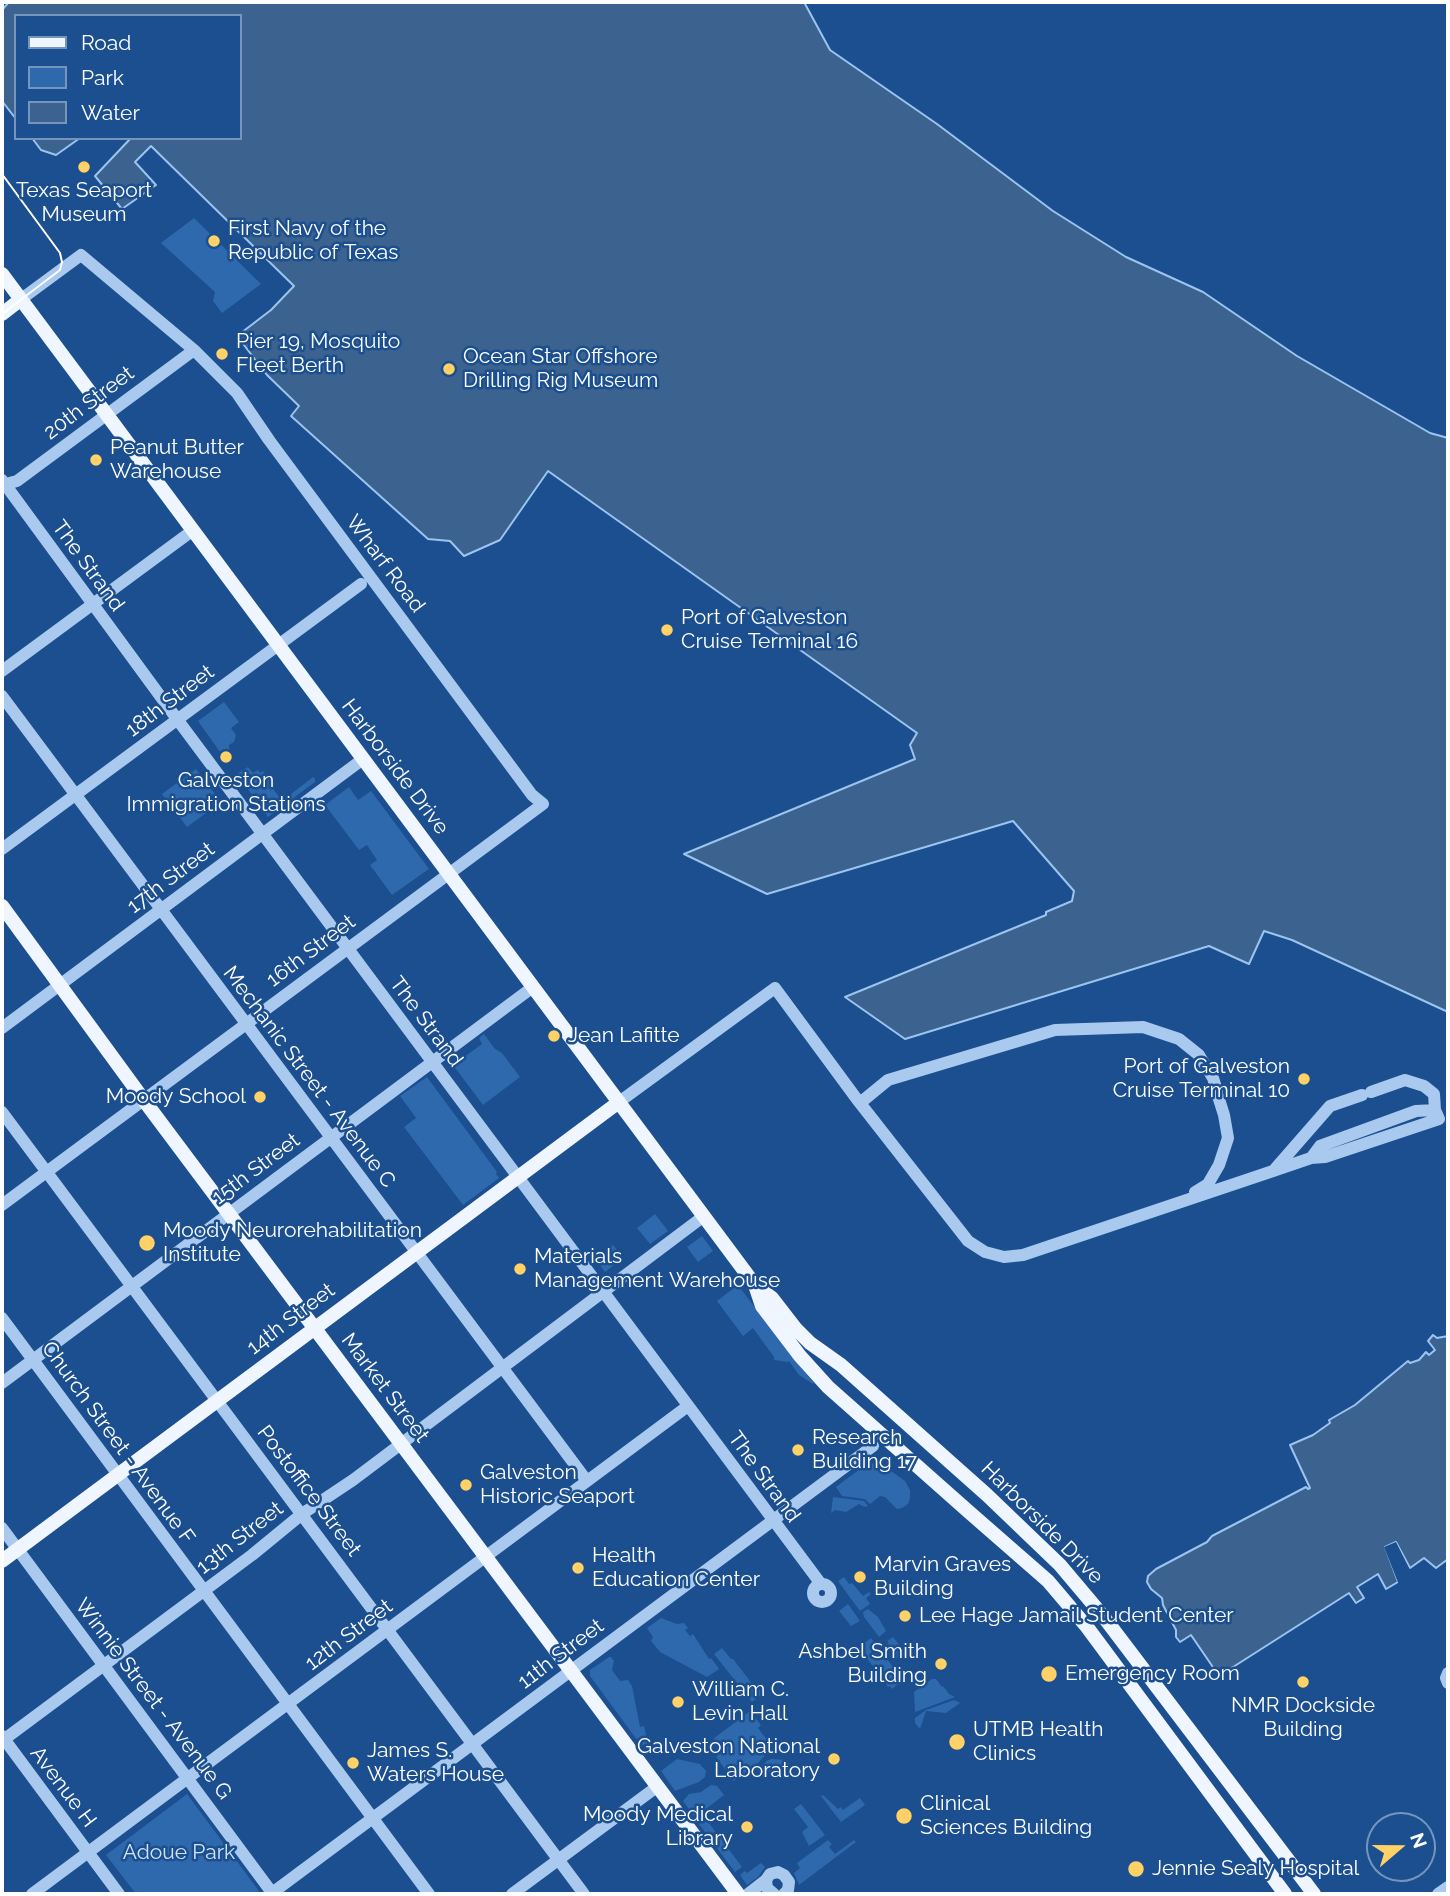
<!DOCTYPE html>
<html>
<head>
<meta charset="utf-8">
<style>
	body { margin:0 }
	#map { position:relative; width:1450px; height:1896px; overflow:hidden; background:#1b4f8f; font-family:Raleway,sans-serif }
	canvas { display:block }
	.frame { position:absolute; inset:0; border:4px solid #fff; pointer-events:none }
	.legend { position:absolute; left:14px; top:14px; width:228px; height:126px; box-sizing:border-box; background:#1b4f8f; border:2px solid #7695bc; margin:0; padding:9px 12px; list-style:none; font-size:21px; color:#fff }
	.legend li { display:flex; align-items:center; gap:14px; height:35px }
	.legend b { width:35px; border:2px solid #7695bc }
	.north { position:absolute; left:1366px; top:1812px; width:70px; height:70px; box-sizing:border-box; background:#1b4f8f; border:2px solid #7695bc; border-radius:50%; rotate:70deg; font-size:19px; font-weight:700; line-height:28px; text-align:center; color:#fff }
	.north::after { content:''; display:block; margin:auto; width:24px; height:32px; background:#ffd166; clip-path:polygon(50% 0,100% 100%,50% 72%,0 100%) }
</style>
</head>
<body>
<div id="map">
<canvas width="1450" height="1896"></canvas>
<div class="frame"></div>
<ul class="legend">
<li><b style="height:9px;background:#f0f6ff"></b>Road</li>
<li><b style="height:19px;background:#2e69ad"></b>Park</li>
<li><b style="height:19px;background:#3c6290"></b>Water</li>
</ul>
<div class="north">N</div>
</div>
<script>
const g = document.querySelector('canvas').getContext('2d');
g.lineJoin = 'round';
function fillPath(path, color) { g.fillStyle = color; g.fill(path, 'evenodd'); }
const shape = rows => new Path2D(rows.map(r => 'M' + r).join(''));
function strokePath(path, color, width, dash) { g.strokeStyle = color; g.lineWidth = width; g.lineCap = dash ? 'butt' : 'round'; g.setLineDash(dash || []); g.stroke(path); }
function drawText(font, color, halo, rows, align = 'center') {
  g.font = font + ' Raleway,sans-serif'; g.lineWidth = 5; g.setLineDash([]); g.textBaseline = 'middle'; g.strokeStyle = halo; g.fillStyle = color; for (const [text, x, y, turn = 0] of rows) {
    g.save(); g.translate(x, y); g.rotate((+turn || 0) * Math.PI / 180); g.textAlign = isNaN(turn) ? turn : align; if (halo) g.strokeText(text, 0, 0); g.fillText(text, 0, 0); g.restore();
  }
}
const green = shape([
	[194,218,261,284,222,313,213,301,215,292,161,243],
	[224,702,239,722,231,728,236,735,234,742,229,745,230,755,225,759,198,721],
	[248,767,253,773,258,770,260,773,263,771,270,780,269,783,282,801,313,777,315,779,315,782,268,817,237,774],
	[196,769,221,802,187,827,162,794],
	[349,787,358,800,371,791,429,869,392,895,370,865,377,860,367,845,359,850,325,805],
	[484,1034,495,1049,502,1053,520,1077,483,1105,453,1065,482,1044,479,1038],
	[427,1077,497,1172,496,1174,499,1178,463,1205,404,1127,416,1118,400,1096],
	[655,1214,668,1231,650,1244,637,1228],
	[702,1236,713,1251,698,1262,687,1247],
	[613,1245,623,1258,605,1272,596,1259],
	[738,1285,796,1362,814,1383,813,1384,799,1375,789,1361,788,1362,774,1360,774,1357,753,1328,743,1336,717,1301],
	[868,1463,881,1464,905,1481,910,1490,910,1498,908,1504,902,1508,897,1509,885,1497,880,1496,870,1504,865,1499,842,1496,836,1487],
	[833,1497,864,1501,868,1506,865,1507,859,1504,846,1512,835,1510,831,1513],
	[844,1577,849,1584,852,1583,863,1596,869,1592,871,1594,866,1598,870,1604,860,1611,838,1581],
	[848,1604,860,1621,851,1626,839,1611],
	[868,1609,878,1617,886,1631,879,1637,864,1617,863,1612],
	[661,1618,677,1624,684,1623,688,1628,685,1630,690,1636,693,1634,709,1659,711,1658,719,1669,707,1677,660,1652,651,1641,653,1637,647,1628],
	[893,1637,905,1652,896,1659,887,1645,889,1643,887,1641],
	[871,1638,903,1680,892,1689,890,1686,888,1687,859,1647],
	[722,1648,731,1659,733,1659,757,1690,759,1689,762,1694,752,1702,714,1654],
	[609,1657,611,1657,614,1661,612,1670,620,1681,628,1680,632,1686,640,1727,644,1726,648,1744,644,1745,640,1744,590,1676,590,1670],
	[932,1679,936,1679,942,1687,943,1686,949,1694,955,1697,915,1712,914,1692],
	[954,1700,960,1703,946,1713,926,1711,920,1729,915,1723,915,1718,926,1710],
	[750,1711,761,1725,758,1728,770,1744,767,1753,759,1762,734,1781,716,1757,722,1751,713,1739],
	[677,1759,700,1764,706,1771,705,1777,699,1782,675,1791,661,1771],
	[772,1759,787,1760,789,1764,771,1777,762,1765,768,1760],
	[711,1785,717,1786,724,1795,702,1812,703,1815,696,1819,683,1801,689,1794,701,1792],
	[187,1794,259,1891,254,1894,136,1894,106,1855],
	[823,1795,838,1809,841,1807,843,1810,860,1798,865,1805,841,1822,821,1796],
	[801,1804,825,1835,809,1846,802,1832,808,1827,794,1809],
	[706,1819,742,1867,735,1872,699,1824],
	[828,1840,832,1844,829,1847,835,1854,854,1840,856,1842,799,1885,794,1873,800,1868,797,1863],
	[761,1863,765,1867,758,1877,747,1885,740,1875,745,1871,747,1873]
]);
const water = shape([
	[9,2,804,2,830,50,937,124,1053,211,1126,257,1203,292,1297,356,1430,433,1448,438,1448,1012,1292,940,1264,931,1249,964,1209,946,905,1039,845,997,1046,915,1046,912,1072,901,1074,891,1013,821,767,894,684,854,915,759,910,745,917,733,548,471,500,540,464,556,450,541,428,539,291,416,299,406,267,375,237,336,271,310,294,286,151,146,135,162,156,185,122,209,95,176,131,138,240,138,240,16,16,16,16,119,2,101,2,10,9,2],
	[32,138,80,138,56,155,41,150,32,138],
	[1433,1335,1437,1338,1448,1336,1448,1559,1436,1568,1424,1558,1410,1568,1396,1542,1385,1547,1398,1582,1386,1589,1378,1574,1357,1587,1364,1598,1356,1603,1349,1593,1219,1676,1191,1635,1180,1642,1176,1637,1176,1630,1163,1605,1162,1598,1151,1589,1147,1582,1148,1576,1156,1569,1207,1542,1212,1536,1306,1487,1308,1489,1310,1488,1290,1445,1313,1435,1330,1423,1329,1420,1355,1405,1408,1361,1410,1363,1419,1360,1426,1352,1429,1355,1435,1350,1428,1341,1433,1335]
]);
const pier = shape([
	[1396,1542,1411,1572,1407,1570,1394,1546,1389,1549,1401,1581,1399,1585,1384,1547]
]);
const minor = shape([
	[2,480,177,719,821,1584],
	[2,485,17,481,194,350],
	[2,671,192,531],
	[2,696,587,1481],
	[2,849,361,584],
	[2,1028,363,759],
	[619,1102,775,988,856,1098,968,1241,985,1252,1004,1257,1023,1255,1273,1171,1311,1158,1325,1157,1439,1119,1435,1110,1434,1094,1424,1086,1405,1080,1371,1092],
	[860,1103,888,1080,1055,1030,1143,1027,1179,1039,1199,1055,1213,1078,1217,1091],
	[2,1112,584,1894],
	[1311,1158,1320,1146,1416,1111,1435,1110],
	[1275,1169,1330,1106,1362,1095],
	[1195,1192,1208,1184,1219,1165,1228,1138,1224,1115,1218,1096],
	[2,1205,543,804,532,795,269,440,237,393,194,350,81,255,20,300],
	[2,1318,429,1894],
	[2,1383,533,987],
	[2,1528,273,1894],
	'813 1593a9 9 0 1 1 18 0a9 9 0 1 1-18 0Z',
	[1448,1673,1446,1678,1448,1683],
	[2,1736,119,1894],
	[2,1741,252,1555,302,1514,353,1480,704,1216],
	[272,1893,873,1446],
	[32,1894,688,1406],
	[512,1894,658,1786],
	[748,1894,766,1880],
	[774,1894,767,1888,766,1880,770,1874,778,1872,784,1875,789,1882,788,1890,784,1894],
	[1438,1894,1448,1887]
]);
const major = shape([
	[2,274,755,1285,772,1298,796,1329,810,1343,841,1365,987,1495,1060,1565,1103,1616,1314,1894],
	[2,314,20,300],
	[2,906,143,1099,738,1894],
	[755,1285,762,1306,800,1356,828,1387,969,1512,1048,1581,1087,1627,1285,1894],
	[2,1561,619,1102]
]);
const tram = shape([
	[2,174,60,253,62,262,60,270,2,314]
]);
const markers = [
	[84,167,7,"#ffd166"],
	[214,241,7,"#ffd166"],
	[222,354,7,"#ffd166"],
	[449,369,7,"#ffd166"],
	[96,460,7,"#ffd166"],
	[667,630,7,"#ffd166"],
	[226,757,7,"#ffd166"],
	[554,1036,7,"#ffd166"],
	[1304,1079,7,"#ffd166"],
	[260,1097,7,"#ffd166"],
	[147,1243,9,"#ffd166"],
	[520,1269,7,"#ffd166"],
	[798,1450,7,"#ffd166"],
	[466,1485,7,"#ffd166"],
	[578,1568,7,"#ffd166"],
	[860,1577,7,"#ffd166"],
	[905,1616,7,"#ffd166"],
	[941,1664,7,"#ffd166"],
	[1049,1674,9,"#ffd166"],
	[1303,1682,7,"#ffd166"],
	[678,1702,7,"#ffd166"],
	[957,1742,9,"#ffd166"],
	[834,1759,7,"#ffd166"],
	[353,1763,7,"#ffd166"],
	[904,1816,9,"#ffd166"],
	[747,1827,7,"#ffd166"],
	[1136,1869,9,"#ffd166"]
];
const poiNames = [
	["Texas Seaport",84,191,"center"],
	["Museum",84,215,"center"],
	["First Navy of the",228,229],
	["Republic of Texas",228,253],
	["Pier 19, Mosquito",236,342],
	["Fleet Berth",236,366],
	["Ocean Star Offshore",463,357],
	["Drilling Rig Museum",463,381],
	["Peanut Butter",110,448],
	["Warehouse",110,472],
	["Port of Galveston",681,618],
	["Cruise Terminal 16",681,642],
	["Galveston",226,781,"center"],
	["Immigration Stations",226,805,"center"],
	["Jean Lafitte",568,1036],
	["Port of Galveston",1290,1067,"right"],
	["Cruise Terminal 10",1290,1091,"right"],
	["Moody School",246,1097,"right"],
	["Moody Neurorehabilitation",163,1231],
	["Institute",163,1255],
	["Materials",534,1257],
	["Management Warehouse",534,1281],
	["Research",812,1438],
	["Building 17",812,1462],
	["Galveston",480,1473],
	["Historic Seaport",480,1497],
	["Health",592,1556],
	["Education Center",592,1580],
	["Marvin Graves",874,1565],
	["Building",874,1589],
	["Lee Hage Jamail Student Center",919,1616],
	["Ashbel Smith",927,1652,"right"],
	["Building",927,1676,"right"],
	["Emergency Room",1065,1674],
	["William C.",692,1690],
	["Levin Hall",692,1714],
	["NMR Dockside",1303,1706,"center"],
	["Building",1303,1730,"center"],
	["UTMB Health",973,1730],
	["Clinics",973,1754],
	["Galveston National",820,1747,"right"],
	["Laboratory",820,1771,"right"],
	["James S.",367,1751],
	["Waters House",367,1775],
	["Clinical",920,1804],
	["Sciences Building",920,1828],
	["Moody Medical",733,1815,"right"],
	["Library",733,1839,"right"],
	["Jennie Sealy Hospital",1152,1869]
];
const streetNames = [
	["20th Street",89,403,-37],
	["Wharf Road",385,564,53],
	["The Strand",88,566,54],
	["18th Street",170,701,-37],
	["Harborside Drive",395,767,53],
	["17th Street",171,878,-37],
	["16th Street",311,951,-37],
	["The Strand",426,1022,53],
	["Mechanic Street - Avenue C",309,1077,53],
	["15th Street",256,1169,-37],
	["14th Street",291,1319,-37],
	["Market Street",385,1388,53],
	["Church Street - Avenue F",118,1443,54],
	["The Strand",764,1477,54],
	["Postoffice Street",309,1491,53],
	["Harborside Drive",1042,1523,45],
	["13th Street",240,1538,-38],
	["12th Street",349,1635,-37],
	["11th Street",561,1654,-37],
	["Winnie Street - Avenue G",153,1699,53],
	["Avenue H",63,1787,53]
];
const parkNames = [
	["Adoue Park",179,1853]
];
fillPath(green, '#2e69ad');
fillPath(water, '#3c6290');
strokePath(water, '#9cc4f0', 2);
fillPath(pier, '#1b4f8f');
strokePath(minor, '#a9c9ee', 12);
strokePath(major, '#f0f6ff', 14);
strokePath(tram, '#fff', 2);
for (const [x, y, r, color] of markers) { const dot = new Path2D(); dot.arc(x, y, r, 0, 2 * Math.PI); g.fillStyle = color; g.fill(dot); strokePath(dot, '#1b4f8f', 2.5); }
drawText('21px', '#fff', '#1b4f8f', poiNames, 'left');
drawText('21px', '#fff', '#1b4f8f', streetNames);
drawText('21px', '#cfe3fa', '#1b4f8f', parkNames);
</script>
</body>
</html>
